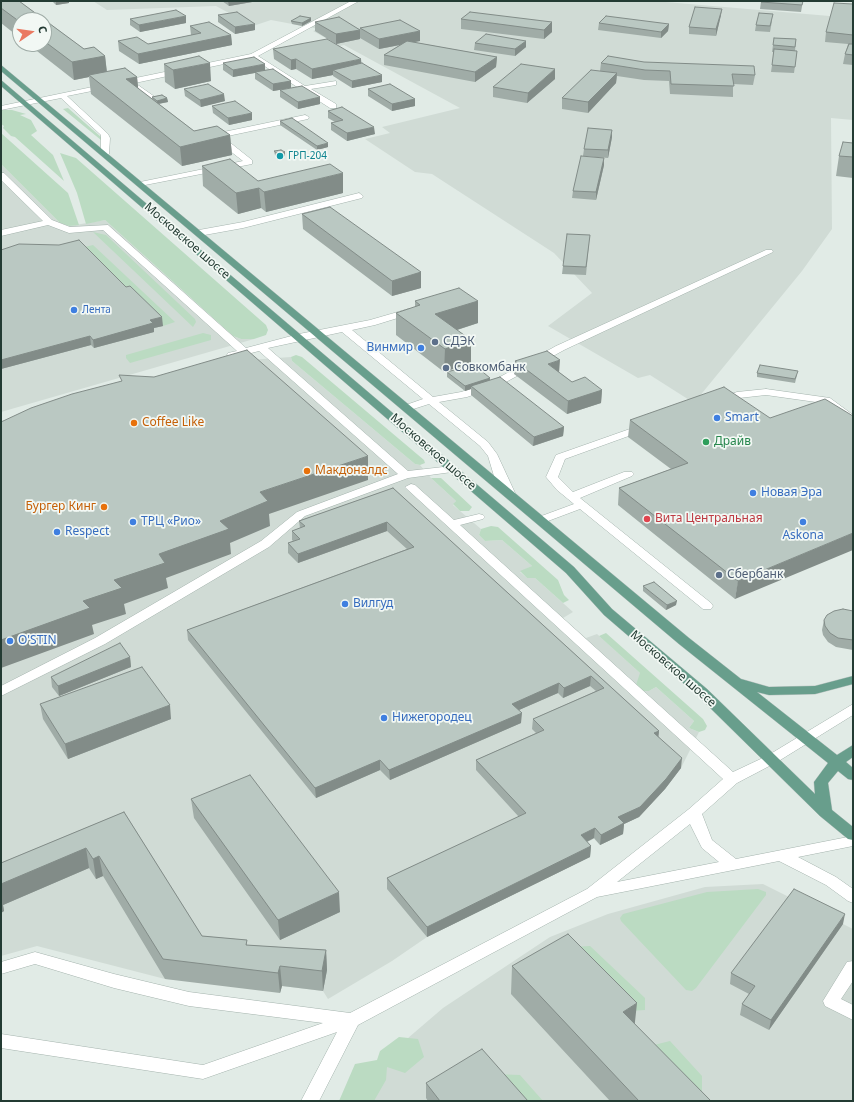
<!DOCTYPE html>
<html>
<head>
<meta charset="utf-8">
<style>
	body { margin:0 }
	#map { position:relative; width:854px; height:1102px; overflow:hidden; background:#e1ebe6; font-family:"Noto Sans",sans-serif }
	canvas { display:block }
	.frame { position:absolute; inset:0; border:2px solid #233b33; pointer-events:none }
	.north { position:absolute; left:12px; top:12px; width:40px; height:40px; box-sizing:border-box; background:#f2f8f4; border:1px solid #9faca7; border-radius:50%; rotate:77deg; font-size:11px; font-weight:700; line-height:16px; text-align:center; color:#233b33 }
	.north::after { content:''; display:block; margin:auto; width:14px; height:18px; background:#ea7961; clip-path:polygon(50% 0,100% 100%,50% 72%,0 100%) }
</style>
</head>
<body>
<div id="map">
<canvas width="854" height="1102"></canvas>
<div class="frame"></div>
<div class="north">С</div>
</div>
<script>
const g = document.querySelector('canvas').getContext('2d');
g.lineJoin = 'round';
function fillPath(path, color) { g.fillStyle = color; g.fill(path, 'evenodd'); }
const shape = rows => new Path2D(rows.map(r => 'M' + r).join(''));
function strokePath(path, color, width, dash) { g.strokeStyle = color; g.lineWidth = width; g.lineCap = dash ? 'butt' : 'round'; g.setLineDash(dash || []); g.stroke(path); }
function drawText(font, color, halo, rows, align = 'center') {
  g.font = font + ' "Noto Sans",sans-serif'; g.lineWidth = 3.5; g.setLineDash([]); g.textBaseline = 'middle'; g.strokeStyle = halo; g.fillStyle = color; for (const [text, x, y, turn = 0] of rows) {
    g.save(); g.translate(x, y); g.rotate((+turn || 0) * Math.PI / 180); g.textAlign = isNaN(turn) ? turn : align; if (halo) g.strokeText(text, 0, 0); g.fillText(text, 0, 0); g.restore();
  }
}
const built = shape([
	[93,1,654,1,853,18,853,120,831,118,832,229,802,271,694,403,650,375,638,378,548,326,592,293,554,253,432,174,415,172,365,139,390,133,382,127,460,108,344,45,340,46,313,31,319,29,271,20,253,26,216,6,107,10],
	[1,164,60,223,69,226,105,220,233,336,241,339,254,339,1,412],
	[291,357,292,361,415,464,420,465,431,478,456,501,453,505,481,529,479,535,485,541,502,540,532,566,520,572,527,578,535,578,573,612,563,618,586,638,597,634,640,673,649,691,656,687,694,721,689,728,699,732,681,768,665,789,639,817,617,827,623,834,600,845,594,839,580,845,590,857,427,937,392,961,328,999,323,991,282,986,165,979,37,946,1,956,1,431,249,360],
	[763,884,853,929,853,1101,358,1101,373,1068,443,1008,550,937,608,914,705,887]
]);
const green = shape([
	[68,108,101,137,101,140,63,109],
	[1,110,12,110,26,114,20,115,31,120,37,131,31,135,53,155,64,181,15,137,11,136,3,128,4,126,1,124],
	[1,133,68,193,79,225,69,226,60,223,1,164],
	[60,153,76,158,266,325,268,330,266,335,254,339,241,339,233,336,105,220,86,224,77,193],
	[93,232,106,235,195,319,196,322,193,327],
	[93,245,175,322,163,326,80,248],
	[203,333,211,335,211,340,130,363,126,358,126,355],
	[296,355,302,357,424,460,425,463,420,465,415,464,292,361,291,357],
	[431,478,441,478,472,507,469,511,460,511,453,504,456,501],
	[491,526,498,527,558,580,564,595,569,600,563,603,535,578,527,578,520,571,532,566,502,540,485,541,479,535,481,529],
	[606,633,703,719,707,726,705,730,699,732,689,728,694,721,656,687,649,691,642,691,636,685,640,673,599,636],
	[758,889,766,892,766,895,696,988,692,991,686,990,621,921,620,918,623,914,707,892],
	[590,946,645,998,645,1010,630,1011,571,947],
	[399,1037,418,1039,424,1057,405,1073,387,1067,386,1080,374,1101,339,1101,355,1064,377,1060,380,1051],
	[670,1041,702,1076,702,1091,688,1094,650,1046],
	[494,1074,520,1075,543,1101,457,1101]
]);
const minor = shape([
	[351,1,359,1,258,56,305,86,336,81,336,85,311,89,336,104,336,108,330,108,252,58,135,83,155,97,146,101,149,103,145,105,136,100,145,96,127,84,67,96,108,134,110,138,109,154,105,156,101,154,101,135,61,98,1,110,1,106,251,54,351,1],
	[305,115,309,117,308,119,223,137,252,160,252,164,140,186,136,184,140,182,243,161,216,140,213,136,214,134,305,115],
	[1,173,4,173,52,220,70,227,108,225,246,348,299,334,370,320,408,309,414,309,416,311,414,313,375,325,352,330,433,397,461,392,489,383,556,346,766,250,772,250,773,252,564,350,497,387,467,397,439,402,488,442,497,454,516,495,510,498,504,495,494,476,488,456,480,446,429,404,407,411,403,410,402,408,403,406,423,399,342,332,268,348,408,471,452,466,458,469,452,472,408,478,305,516,269,547,105,644,1,696,1,686,95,638,261,541,297,512,398,474,259,351,232,358,228,357,227,355,228,353,237,351,103,230,69,233,48,225,1,236,1,230,43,221,1,180,1,173],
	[359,193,363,196,362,198,243,228,199,236,195,233,199,230,243,222,359,193],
	[766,389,830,398,853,415,853,423,823,403,766,395,739,398,720,404,715,401,716,399,737,392,766,389],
	[644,424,648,425,649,427,648,429,565,459,558,477,573,492,624,472,632,472,634,474,632,476,580,498,711,603,713,606,711,609,703,609,580,509,540,524,534,520,536,518,574,504,557,490,546,477,556,455,644,424],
	[411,484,415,485,454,520,479,514,483,515,485,517,483,519,460,525,733,772,767,756,853,704,853,715,777,762,737,783,702,814,712,840,736,859,853,836,853,846,798,857,836,877,853,889,853,903,848,901,826,885,779,861,597,897,358,1025,319,1101,301,1101,337,1032,203,1079,1,1048,1,1034,203,1065,323,1023,189,1006,114,988,35,964,1,974,1,962,35,952,114,974,189,992,350,1013,587,889,689,809,723,779,407,489,405,487,411,484],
	[690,824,702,848,719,862,617,882,690,824],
	[853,961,853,981,841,999,853,1005,853,1020,825,1006,823,1001,847,962,853,961]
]);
const major = shape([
	[1,65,689,638,741,679,769,687,815,686,853,676,853,684,815,694,769,695,757,692,837,755,853,745,853,757,846,762,853,768,853,780,848,779,838,771,828,783,832,810,853,827,853,840,848,839,820,816,697,695,604,615,566,573,1,86,1,80,574,567,612,609,707,689,815,794,814,782,828,763,679,644,1,71,1,65]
]);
const wall = shape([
	[1,1,19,1,84,49,94,47,105,56,107,72,125,68,137,77,138,89,152,99,152,97,162,95,167,98,168,102,159,104,194,131,217,126,230,135,232,155,182,166,91,94,89,77,74,80,28,44,44,44,44,20,20,20,20,38,1,23],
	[52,1,69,1,69,3,56,5],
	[222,1,258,1,229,6],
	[803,1,801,12,760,9,761,2],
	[853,4,853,65,843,64,845,54,848,44,825,42,826,32],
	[218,15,255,30,235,34,218,22],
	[721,15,716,36,689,34,689,27],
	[311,18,311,21,302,26,292,24,291,21],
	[130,19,186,23,140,32,130,25],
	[461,19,552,22,552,32,544,39,461,29],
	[772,21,770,32,755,31,756,25],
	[315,22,360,29,360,28,420,41,413,42,497,57,496,67,475,82,384,65,384,55,400,45,379,49,360,38,360,39,336,44,315,31],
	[599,23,669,24,668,31,661,38,598,30],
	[190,26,231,35,232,45,139,64,119,51,118,41,148,44,191,35],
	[774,38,796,39,795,51,797,51,794,73,771,72,774,52,772,52],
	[526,41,526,47,515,56,474,50,475,43],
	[273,49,361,64,382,82,352,88,333,76,333,75,312,79,296,69,291,70,274,59],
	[644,62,755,75,753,85,733,84,733,97,670,94,669,81,644,80,617,76,616,83,588,113,562,109,562,98,600,71,601,63],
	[223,63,265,70,291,81,291,88,273,91,255,79,255,73,233,77,223,70],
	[164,64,211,81,175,89,165,82],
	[555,79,527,103,493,97,493,87],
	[184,89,225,101,201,107,185,96],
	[368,89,415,99,415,106,392,111,368,96],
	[280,90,320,104,298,109,280,97],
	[212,106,252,120,229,125,213,113],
	[328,111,375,134,347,141,331,130,331,123,335,122,328,118],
	[280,121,328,147,317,150,280,125],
	[612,137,608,158,583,156,584,149],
	[853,143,853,178,836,176,839,156],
	[274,151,285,152,285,156,278,158,275,155],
	[604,158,604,165,596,200,572,198,573,191],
	[202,166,258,181,343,193,266,212,261,208,238,214,203,186],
	[302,214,421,272,421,288,392,296,303,229],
	[589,243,586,275,562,274,563,266],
	[1,250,163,326,154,328,154,332,94,348,91,345,1,369],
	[415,301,478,301,478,323,457,330,471,363,444,372,396,335,396,313,415,307],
	[515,361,559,372,572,382,602,390,601,403,567,414,514,374],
	[447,372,466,372,490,380,564,427,563,436,533,446,471,395,471,389,465,391,447,377],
	[757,373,797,375,795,383,757,377],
	[770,418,735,599,618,505,619,488,671,469,628,437,630,420],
	[393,488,659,731,658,736,681,768,665,789,639,817,624,824,623,834,600,845,594,838,587,842,591,846,590,857,427,937,387,889,387,878,519,817,476,770,476,760,536,733,532,729,533,719,596,691,590,686,563,698,558,693,519,710,521,723,390,780,380,770,316,798,188,640,187,630,407,549,387,531,298,563,288,553,288,543,293,541,292,540,292,531,300,528,299,521],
	[643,586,676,605,666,610,643,591],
	[853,611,853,650,836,647,828,642,823,635,822,630,824,620],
	[130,657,131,667,59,696,52,687,51,677],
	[40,704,171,719,68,759,43,719],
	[191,799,340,912,280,940,194,818],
	[124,812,202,936,247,940,247,945,326,950,327,970,323,991,282,986,280,993,165,979,103,876,96,879,89,868,3,905,4,911,1,913,1,863],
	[843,924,769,1030,740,1015,742,1004,749,994,730,984,731,973],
	[512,966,634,1024,711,1101,610,1101,511,994],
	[426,1083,528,1101,428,1101,426,1098]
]);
const shadedWall = shape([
	[56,1,69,1,69,3,56,5],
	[228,1,258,1,229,6],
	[722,9,721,15,716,36,716,29],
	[186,16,186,23,140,32,139,25],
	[311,18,311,21,302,26,302,23],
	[552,22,552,32,544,39,544,30],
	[255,24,255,30,235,34,235,27],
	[669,24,668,31,661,38,661,32],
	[360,30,360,39,336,44,336,34],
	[420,31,420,41,379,49,379,39],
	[231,35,232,45,139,64,138,54],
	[526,41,526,47,515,56,515,49],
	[105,56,107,74,89,75,89,77,74,80,72,62],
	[497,57,496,67,475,82,475,72],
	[296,59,296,69,291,70,291,60],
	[361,59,362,69,333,70,333,75,312,79,312,69],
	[210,63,211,81,175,89,173,70],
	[265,64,265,71,233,77,233,70],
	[555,69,555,79,527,103,528,93],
	[617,73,616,83,588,113,588,102],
	[382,75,382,82,352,88,352,81],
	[137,77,139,96,126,79],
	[291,81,291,88,273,91,273,84],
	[224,94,225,101,201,107,200,100],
	[320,97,320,104,298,109,298,102],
	[167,98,168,102,157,104,157,101],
	[415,99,415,106,392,111,392,104],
	[252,113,252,120,229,125,228,118],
	[374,127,375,134,347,141,347,133],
	[612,130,612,137,608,158,608,150],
	[230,135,232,155,182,166,180,147],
	[328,143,328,147,317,150,317,146],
	[285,152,285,156,278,158,278,154],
	[604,158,604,165,596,200,596,192],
	[343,173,343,193,266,212,264,192],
	[259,188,261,208,238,214,236,193],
	[421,272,421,288,392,296,392,281],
	[478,301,478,323,435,337,435,314],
	[162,317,163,326,154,328,154,332,94,348,93,340,150,320],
	[90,336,91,345,1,369,1,360],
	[471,340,471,363,444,372,445,349],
	[560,360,559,373,548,364],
	[490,378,490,382,471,386,471,389,465,391,465,386],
	[602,390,601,403,567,414,568,401],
	[564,427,563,436,533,446,534,437],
	[368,456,368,480,269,514,270,526,230,543,231,554,166,578,168,588,124,604,126,614,92,625,94,634,1,668,1,640,83,601,114,580,159,554,220,521,260,492],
	[387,522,387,531,298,563,298,554],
	[853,533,853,550,735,599,738,581],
	[677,601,676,605,666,610,667,605],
	[130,657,131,667,59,696,58,686],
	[591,676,590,686,563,698,564,688],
	[559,683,558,693,512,713,512,704],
	[170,705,171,719,68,759,65,744],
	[522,713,521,723,390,780,389,770],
	[659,731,658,741,654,733],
	[682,758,681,768,665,789,639,817,624,824,623,834,600,845,601,835,618,817],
	[380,760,380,770,316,798,315,788],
	[595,828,594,838,580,845,581,835],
	[591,846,590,857,427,937,427,927],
	[86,848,89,868,3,905,4,911,1,913,1,884],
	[99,856,103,876,96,879,93,859],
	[339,892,340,912,280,940,278,920],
	[845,914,843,924,769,1030,771,1020],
	[326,950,327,970,323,991,322,971],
	[280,966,282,986,280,993,278,973],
	[637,1003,634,1031,623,1012]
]);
const building = shape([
	[1,1,19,1,84,49,94,47,105,56,72,62,44,41,44,20,20,20,20,22,1,8,1,1],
	[762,1,803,1,802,5,761,2,762,1],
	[834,3,853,4,853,35,826,32,834,3],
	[695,7,722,9,716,29,689,27,695,7],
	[176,10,186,16,139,25,130,19,176,10],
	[237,12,255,24,235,27,218,15,237,12],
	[470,12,552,22,544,30,461,19,470,12],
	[759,13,773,14,770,26,756,25,759,13],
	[300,16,311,18,302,23,291,21,300,16],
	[606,16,669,24,661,32,599,23,606,16],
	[339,17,360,30,336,34,315,22,339,17],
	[400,20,420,31,379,39,360,28,400,20],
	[209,22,231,35,138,54,118,41,137,37,148,44,201,33,190,26,209,22],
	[486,34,526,41,515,49,475,43,486,34],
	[774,38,796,39,795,47,773,45,774,38],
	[327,39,361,59,312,69,296,59,291,60,273,49,327,39],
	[407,41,497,57,475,72,384,55,407,41],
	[849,44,853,44,853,55,845,54,849,44],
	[774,49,797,51,795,67,772,65,774,49],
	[199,56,210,63,173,70,164,64,199,56],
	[608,56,644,62,754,66,755,75,732,74,734,86,671,84,670,71,645,70,601,63,608,56],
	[254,57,265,64,233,70,223,63,254,57],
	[362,63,382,75,352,81,333,70,362,63],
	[521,64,555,69,528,93,493,87,521,64],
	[125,68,137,77,126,79,194,131,217,126,230,135,180,147,89,75,125,68],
	[273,69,291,81,273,84,255,72,273,69],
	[591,70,617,73,588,102,562,98,591,70],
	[208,84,224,94,200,100,184,89,208,84],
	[390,84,415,99,392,104,368,89,390,84],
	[302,86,320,97,298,102,280,90,302,86],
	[162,95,167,98,157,101,152,97,162,95],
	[235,101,252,113,228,118,212,106,235,101],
	[342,107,374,127,347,133,331,123,343,120,328,111,342,107],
	[292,118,328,143,317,146,280,121,292,118],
	[588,128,612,130,608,150,584,149,588,128],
	[843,142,853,143,853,157,839,156,843,142],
	[281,150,285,152,278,154,274,151,281,150],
	[581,156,604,158,596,192,573,191,581,156],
	[230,159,258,181,330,164,343,173,264,192,259,188,236,193,202,166,230,159],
	[330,207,421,272,392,281,302,214,330,207],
	[567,234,590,235,586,267,563,266,567,234],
	[79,240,126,287,130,286,162,317,150,320,153,323,93,340,90,336,1,360,1,250,19,244,59,245,79,240],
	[459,288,478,301,435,314,471,340,445,349,396,313,420,305,415,301,459,288],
	[247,350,368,456,260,492,268,501,220,521,229,529,159,554,165,563,114,580,122,588,83,601,90,608,1,640,1,422,31,408,72,394,122,381,119,375,154,377,247,350],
	[547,351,560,360,548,364,572,382,585,377,602,390,568,401,515,361,547,351],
	[760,365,798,371,795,379,757,373,760,365],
	[461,368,466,372,478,368,490,378,465,386,447,372,461,368],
	[500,377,564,427,534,437,471,386,500,377],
	[724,387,770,418,825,399,853,416,853,533,738,581,619,488,688,463,630,420,724,387],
	[393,488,659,731,654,733,682,758,666,779,640,807,618,817,624,823,601,835,595,828,581,835,591,846,427,927,387,878,526,813,476,760,544,730,533,719,604,688,591,676,564,688,559,683,512,704,522,713,389,770,380,760,315,788,187,630,414,547,387,522,298,554,288,543,300,539,292,531,305,526,299,521,393,488],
	[654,582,677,601,667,605,643,586,654,582],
	[843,609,853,611,853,640,838,638,830,633,825,626,824,620,827,615,834,611,843,609],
	[120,643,130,657,58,686,51,677,120,643],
	[142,667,170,705,65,744,40,704,142,667],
	[250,775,339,892,278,920,191,799,250,775],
	[124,812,202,936,247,940,246,945,326,950,322,971,280,966,278,973,163,959,99,856,93,859,86,848,1,884,1,863,124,812],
	[794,889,845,914,771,1020,742,1004,755,986,731,973,794,889],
	[568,934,637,1003,623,1012,711,1101,639,1101,512,966,568,934],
	[482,1049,528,1101,440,1101,426,1083,482,1049]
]);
const markers = [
	[280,156,4,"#0f9aa8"],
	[74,310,4,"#3f7fe0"],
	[435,342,4,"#5c6f8a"],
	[421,348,4,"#3f7fe0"],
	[446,368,4,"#5c6f8a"],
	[717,418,4,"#3f7fe0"],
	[134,423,4,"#e8710a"],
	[706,442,4,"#2e9e5b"],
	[307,471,4,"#e8710a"],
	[753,493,4,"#3f7fe0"],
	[104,507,4,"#e8710a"],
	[647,519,4,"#e0444e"],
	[133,522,4,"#3f7fe0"],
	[803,522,4,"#3f7fe0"],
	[57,532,4,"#3f7fe0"],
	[719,575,4,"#5c6f8a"],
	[345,604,4,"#3f7fe0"],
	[10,641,4,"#3f7fe0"],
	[384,718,4,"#3f7fe0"]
];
const farCulturenames = [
	["ГРП-204",288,156]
];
const farShopnames = [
	["Лента",82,310]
];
const streetNames = [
	["Московское шоссе",187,241,41],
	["Московское шоссе",433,452,41],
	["Московское шоссе",673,669,41]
];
const serviceNames = [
	["СДЭК",443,342],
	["Совкомбанк",454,368],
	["Сбербанк",727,575]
];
const shopNames = [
	["Винмир",413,348,"right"],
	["Smart",725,418],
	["Новая Эра",761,493],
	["ТРЦ «Рио»",141,522],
	["Respect",65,532],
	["Askona",803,536,"center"],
	["Вилгуд",353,604],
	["O'STIN",18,641],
	["Нижегородец",392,718]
];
const foodNames = [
	["Coffee Like",142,423],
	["Макдоналдс",315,471],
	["Бургер Кинг",96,507,"right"]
];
const leisureNames = [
	["Драйв",714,442]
];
const healthNames = [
	["Вита Центральная",655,519]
];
fillPath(built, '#d0dbd5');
fillPath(green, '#bbdbc2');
strokePath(minor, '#a4b3ad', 1);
strokePath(major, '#c1c8c6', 1);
fillPath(minor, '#fff');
fillPath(major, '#689e8c');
fillPath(wall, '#a0aca7');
fillPath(shadedWall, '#828c88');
fillPath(building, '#bac8c2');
strokePath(building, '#828c88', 1);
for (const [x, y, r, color] of markers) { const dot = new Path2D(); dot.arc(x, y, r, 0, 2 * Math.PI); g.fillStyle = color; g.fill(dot); strokePath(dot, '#f2f8f4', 1.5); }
drawText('10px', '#0d838f', '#f2f8f4', farCulturenames, 'left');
drawText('10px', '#366cbe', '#f2f8f4', farShopnames, 'left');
drawText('12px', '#233b33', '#f2f8f4', streetNames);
drawText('12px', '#4e5e75', '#f2f8f4', serviceNames, 'left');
drawText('12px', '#366cbe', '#f2f8f4', shopNames, 'left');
drawText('12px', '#c56008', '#f2f8f4', foodNames, 'left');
drawText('12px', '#27864d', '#f2f8f4', leisureNames, 'left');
drawText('12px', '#be3a42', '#f2f8f4', healthNames, 'left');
</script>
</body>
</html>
